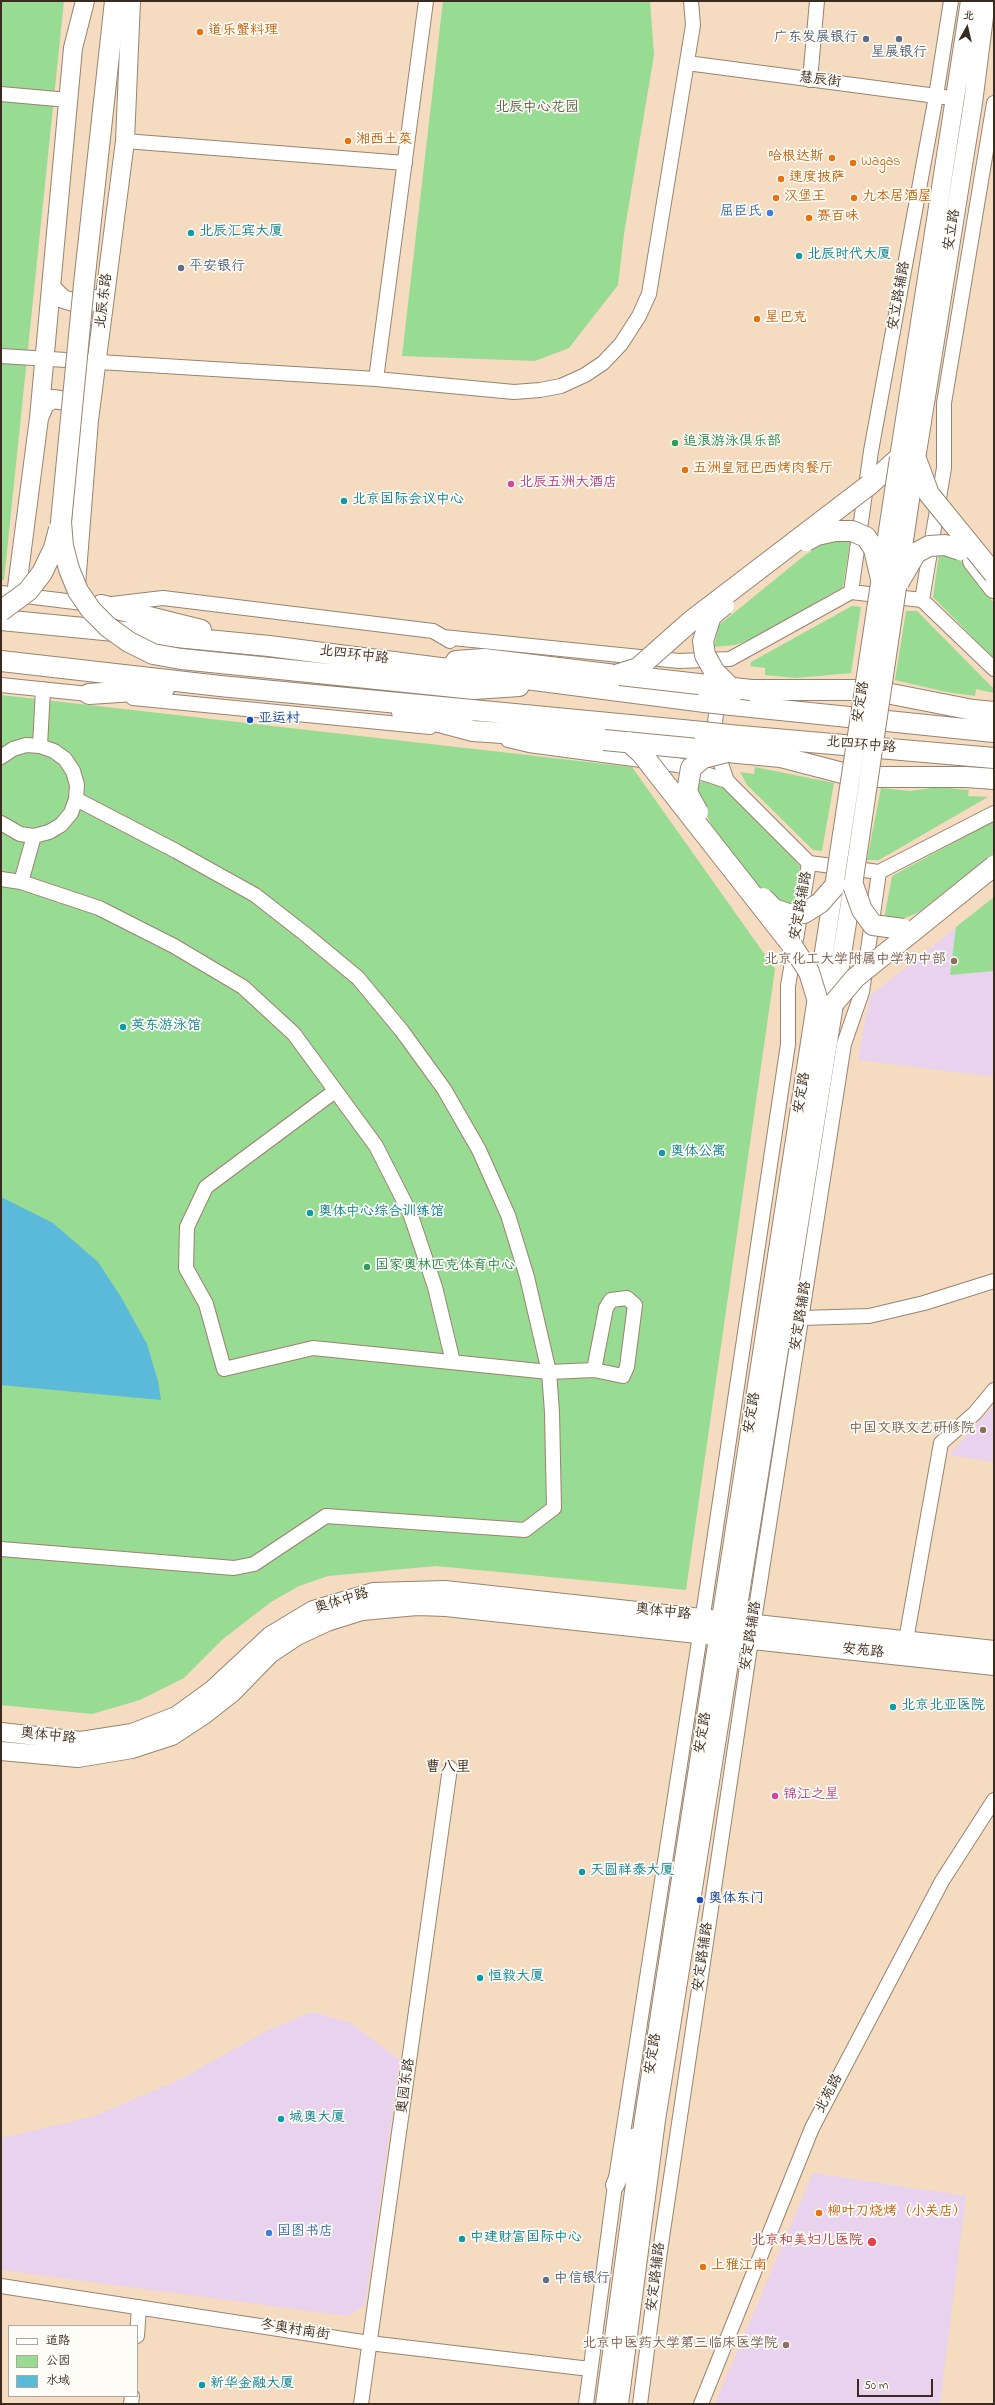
<!DOCTYPE html>
<html>
<head>
<meta charset="utf-8">
<style>
	body { margin:0 }
	#map { position:relative; width:995px; height:2405px; overflow:hidden; background:#f5dcc0; font-family:"Indie Flower","LXGW WenKai TC",sans-serif }
	canvas { display:block }
	.frame { position:absolute; inset:0; border:2px solid #3b2a1e; pointer-events:none }
	.legend { position:absolute; left:8px; top:2325px; width:130px; height:72px; box-sizing:border-box; background:#fdfcf7; border:1px solid #afa8a0; margin:0; padding:5px 7px; list-style:none; font-size:12px; color:#3b2a1e }
	.legend li { display:flex; align-items:center; gap:8px; height:20px }
	.legend b { width:20px; border:1px solid #afa8a0 }
	.north { position:absolute; left:947px; top:8px; width:40px; height:40px; -webkit-text-stroke:3px #fdfcf7; paint-order:stroke; rotate:8deg; font-size:11px; font-weight:700; line-height:16px; text-align:center; color:#3b2a1e }
	.north::after { content:''; display:block; margin:auto; width:14px; height:18px; background:#3b2a1e; clip-path:polygon(50% 0,100% 100%,50% 72%,0 100%) }
	.scale { position:absolute; left:857px; top:2379px; width:76px; height:18px; box-sizing:border-box; border:2px solid #3b2a1e; border-top:0; padding-left:5px; font-size:12px; line-height:14px; white-space:nowrap; color:#3b2a1e; -webkit-text-stroke:3px #fdfcf7; paint-order:stroke }
</style>
</head>
<body>
<div id="map">
<canvas width="995" height="2405"></canvas>
<div class="frame"></div>
<ul class="legend">
<li><b style="height:5px;background:#fff"></b>道路</li>
<li><b style="height:11px;background:#98db93"></b>公园</li>
<li><b style="height:11px;background:#5bbad9"></b>水域</li>
</ul>
<div class="north">北</div>
<div class="scale">50 m</div>
</div>
<script>
const g = document.querySelector('canvas').getContext('2d');
g.lineJoin = 'round';
function fillPath(path, color) { g.fillStyle = color; g.fill(path, 'evenodd'); }
const shape = rows => new Path2D(rows.map(r => 'M' + r).join(''));
function strokePath(path, color, width, dash) { g.strokeStyle = color; g.lineWidth = width; g.lineCap = dash ? 'butt' : 'round'; g.setLineDash(dash || []); g.stroke(path); }
function drawText(font, color, halo, rows, align = 'center') {
  g.font = font + ' "Indie Flower","LXGW WenKai TC",sans-serif'; g.lineWidth = 3.5; g.setLineDash([]); g.textBaseline = 'middle'; g.strokeStyle = halo; g.fillStyle = color; for (const [text, x, y, turn = 0] of rows) {
    g.save(); g.translate(x, y); g.rotate((+turn || 0) * Math.PI / 180); g.textAlign = isNaN(turn) ? turn : align; if (halo) g.strokeText(text, 0, 0); g.fillText(text, 0, 0); g.restore();
  }
}
const built = shape([
	[994,897,994,1077,858,1060,870,996],
	[994,1405,994,1462,949,1455],
	[312,2012,351,2023,400,2060,365,2305,347,2316,1,2270,1,2138,92,2117,181,2079,268,2030],
	[813,2173,966,2196,940,2404,715,2404]
]);
const green = shape([
	[1,1,64,1,4,580,1,580],
	[443,1,650,1,654,55,624,234,618,285,569,348,535,361,402,356],
	[837,540,850,542,843,587,755,638,735,645,714,647,719,625,805,555,819,546],
	[939,554,950,555,961,561,994,603,994,659,933,597],
	[852,606,861,607,851,673,796,678,765,675,765,668,750,666,751,662],
	[906,611,917,611,994,689,994,693,976,689,975,696,946,692,895,680],
	[1,695,632,767,775,969,686,1590,436,1566,328,1576,299,1586,271,1602,223,1639,184,1678,140,1700,92,1714,1,1705],
	[755,767,834,783,822,851,813,850,747,785,740,772,754,774],
	[705,779,729,789,800,866,794,906,780,907,756,886,711,824,698,799,697,785],
	[939,787,969,790,968,796,988,797,879,860,867,860,881,788,910,791],
	[994,821,994,854,919,912,898,921,884,920,892,876],
	[994,897,994,971,950,975,956,927]
]);
const water = shape([
	[1,1197,53,1223,98,1262,121,1297,147,1344,158,1381,161,1400,1,1385]
]);
const minor = shape([
	[687,63,944,97],
	[810,80,817,1],
	[1,94,68,100],
	[125,141,405,163],
	[1,356,376,379,514,392,540,390,561,386,585,375,603,363,621,344,639,316,649,294,693,25,691,1],
	[376,379,426,1],
	[851,592,871,451,936,96,951,1],
	[1,593,91,604],
	[922,600,944,468,944,403,994,103],
	[112,604,163,598,433,631,450,641],
	[443,637,679,661,730,659,851,592,922,600,994,669],
	[1,685,98,695],
	[718,695,713,741,727,781,809,863,879,872,994,813],
	[133,698,430,727],
	[508,740,529,745,678,765,727,781],
	[40,746,43,689],
	[1,757,13,749,26,745,40,746,54,751,65,759,73,771,77,785,76,799,71,813,61,825,49,832,34,836,20,834,1,823],
	[1,879,21,882,99,908,174,946,243,987,294,1034,376,1146,410,1213,435,1287,453,1362],
	[21,882,34,836],
	[335,1091,206,1187,187,1227,186,1268,206,1304,224,1369,313,1348,549,1372,594,1370,623,1376,627,1367,635,1305,627,1298,611,1300,606,1308,594,1370],
	[801,1318,869,1316,924,1303,994,1281],
	[1,1549,234,1568,254,1564,326,1516,525,1530,554,1508,552,1412,549,1372,527,1277,508,1215,479,1150,444,1089,402,1031,358,978,305,934,255,895,176,851,76,799],
	[906,1640,941,1443,975,1413,994,1390],
	[1,2286,369,2343,590,2369],
	[137,2336,139,2307],
	[131,2404,132,2396],
	[361,2404,450,1768],
	[586,2404,615,2185,700,1635,788,1044,788,986,809,863],
	[640,2404,660,2251,751,1640,844,1044,862,992,879,872],
	[701,2404,812,2128,942,1881,994,1800]
]);
const major = shape([
	[51,287,63,299,76,303,89,303,95,299],
	[39,418,45,404,53,399,80,403,84,409],
	[899,458,970,1],
	[916,459,973,103,986,1],
	[76,585,89,420,125,141,131,1],
	[16,595,39,418,73,48,85,1],
	[1,1732,81,1741,132,1733,176,1716,212,1690,270,1636,313,1610,373,1592,445,1590,994,1650],
	[1,1751,78,1758,132,1749,172,1736,204,1715,232,1693,270,1654,297,1636,327,1622,362,1611,417,1606,446,1607,994,1666],
	[615,2185,636,2137],
	[605,2404,644,2118,834,887],
	[619,2404,656,2120,853,885]
]);
const highway = shape([
	[84,284,115,1],
	[869,485,899,458],
	[973,561,994,588],
	[101,605,201,630],
	[1,620,269,646,705,702],
	[1,661,220,686,703,732],
	[456,661,484,659,616,675],
	[270,668,474,689,519,686],
	[751,690,871,690,973,710,994,712],
	[89,694,164,689],
	[732,705,994,732],
	[402,712,473,731,604,740],
	[729,735,994,758],
	[727,752,781,757,858,777,966,777,994,779]
]);
const majorBridge = shape([
	[853,885,916,459],
	[834,887,899,458]
]);
const highwayBridge = shape([
	[84,284,61,522,63,546,69,569,78,591,91,610,108,627,129,642,153,654,181,659,270,668],
	[916,459,929,494,994,574],
	[806,541,817,535,835,531,852,531,866,537,874,549,881,579],
	[899,582,916,553,929,546,945,545,960,550],
	[724,605,711,616,703,641,705,655,714,671,731,688],
	[1,611,28,591,42,573,54,548,59,529],
	[616,675,638,668,691,621,869,485],
	[620,675,751,690],
	[705,702,732,705],
	[703,732,729,735],
	[604,740,719,751],
	[629,742,642,754,791,944,809,972,817,998],
	[698,812,687,792,691,768,703,758,727,752],
	[853,885,862,910,873,925,903,929],
	[763,898,774,909,788,914,804,913,820,903,834,887],
	[834,1003,855,978,994,866]
]);
const markers = [
	[200,32,4,"#e8710a"],
	[866,39,4,"#5c6f8a"],
	[899,39,4,"#5c6f8a"],
	[348,141,4,"#e8710a"],
	[832,158,4,"#e8710a"],
	[853,163,4,"#e8710a"],
	[781,179,4,"#e8710a"],
	[776,198,4,"#e8710a"],
	[854,198,4,"#e8710a"],
	[770,213,4,"#3f7fe0"],
	[809,218,4,"#e8710a"],
	[191,233,4,"#0f9aa8"],
	[799,256,4,"#0f9aa8"],
	[181,268,4,"#5c6f8a"],
	[757,319,4,"#e8710a"],
	[675,443,4,"#2e9e5b"],
	[685,470,4,"#e8710a"],
	[511,484,4,"#d1479c"],
	[344,501,4,"#0f9aa8"],
	[250,720,4,"#1a4fb4"],
	[954,961,4,"#8d6e63"],
	[123,1027,4,"#0f9aa8"],
	[662,1153,4,"#0f9aa8"],
	[310,1213,4,"#0f9aa8"],
	[367,1267,4,"#2e9e5b"],
	[983,1430,4,"#8d6e63"],
	[893,1707,4,"#0f9aa8"],
	[775,1796,4,"#d1479c"],
	[582,1872,4,"#0f9aa8"],
	[700,1900,4,"#1a4fb4"],
	[480,1978,4,"#0f9aa8"],
	[281,2119,4,"#0f9aa8"],
	[819,2213,4,"#e8710a"],
	[269,2233,4,"#3f7fe0"],
	[462,2239,4,"#0f9aa8"],
	[872,2242,5,"#e0444e"],
	[703,2267,4,"#e8710a"],
	[546,2280,4,"#5c6f8a"],
	[786,2345,4,"#8d6e63"],
	[202,2385,4,"#0f9aa8"]
];
const foodNames = [
	["道乐蟹料理",208,32],
	["湘西土菜",356,141],
	["哈根达斯",824,158,"right"],
	["Wagas",861,163],
	["速度披萨",789,179],
	["汉堡王",784,198],
	["九本居酒屋",862,198],
	["赛百味",817,218],
	["星巴克",765,319],
	["五洲皇冠巴西烤肉餐厅",693,470],
	["柳叶刀烧烤（小关店）",827,2213],
	["上雅江南",711,2267]
];
const serviceNames = [
	["广东发展银行",858,39,"right"],
	["星展银行",899,54,"center"],
	["平安银行",189,268],
	["中信银行",554,2280]
];
const streetNames = [
	["慧辰街",820,81,7],
	["安立路",953,230,-81],
	["安立路辅路",900,296,-80],
	["北辰东路",105,301,-83],
	["北四环中路",354,656,7],
	["安定路",862,702,-81],
	["北四环中路",861,746,5],
	["安定路辅路",802,906,-80],
	["安定路",803,1093,-81],
	["安定路辅路",802,1316,-81],
	["安定路",753,1413,-81],
	["奥体中路",342,1602,-17],
	["奥体中路",663,1613,6],
	["安定路辅路",752,1636,-81],
	["安苑路",863,1652,6],
	["安定路",704,1733,-81],
	["奥体中路",48,1737,6],
	["安定路辅路",704,1957,-82],
	["安定路",654,2054,-81],
	["奥园东路",407,2086,-82],
	["北苑路",830,2094,-62],
	["安定路辅路",657,2277,-83],
	["冬奥村南街",295,2331,9]
];
const parkNames = [
	["北辰中心花园",537,109]
];
const shopNames = [
	["屈臣氏",762,213],
	["国图书店",277,2233,"left"]
];
const cultureNames = [
	["北辰汇宾大厦",199,233],
	["北辰时代大厦",807,256],
	["北京国际会议中心",352,501],
	["英东游泳馆",131,1027],
	["奥体公寓",670,1153],
	["奥体中心综合训练馆",318,1213],
	["北京北亚医院",901,1707],
	["天圆祥泰大厦",590,1872],
	["恒毅大厦",488,1978],
	["城奥大厦",289,2119],
	["中建财富国际中心",470,2239],
	["新华金融大厦",210,2385]
];
const leisureNames = [
	["追浪游泳俱乐部",683,443],
	["国家奥林匹克体育中心",375,1267]
];
const hotelNames = [
	["北辰五洲大酒店",519,484],
	["锦江之星",783,1796]
];
const transitNames = [
	["亚运村",258,720],
	["奥体东门",708,1900]
];
const educationNames = [
	["北京化工大学附属中学初中部",946,961],
	["中国文联文艺研修院",975,1430],
	["北京中医药大学第三临床医学院",778,2345]
];
const healthNames = [
	["北京和美妇儿医院",863,2242]
];
const neighbourhoodNames = [
	["曹八里",448,1769]
];
fillPath(built, '#e9d2ed');
fillPath(green, '#98db93');
fillPath(water, '#5bbad9');
strokePath(minor, '#98836f', 16);
strokePath(major, '#98836f', 20);
strokePath(highway, '#98836f', 22);
strokePath(minor, '#fff', 14);
strokePath(major, '#fff', 18);
strokePath(highway, '#fff', 20);
strokePath(majorBridge, '#98836f', 20, []);
strokePath(highwayBridge, '#98836f', 22, []);
strokePath(majorBridge, '#fff', 18);
strokePath(highwayBridge, '#fff', 20);
for (const [x, y, r, color] of markers) { const dot = new Path2D(); dot.arc(x, y, r, 0, 2 * Math.PI); g.fillStyle = color; g.fill(dot); strokePath(dot, '#fdfcf7', 1.5); }
drawText('14px', '#c56008', '#fdfcf7', foodNames, 'left');
drawText('14px', '#4e5e75', '#fdfcf7', serviceNames, 'left');
drawText('14px', '#3b2a1e', '#fdfcf7', streetNames);
drawText('14px', '#575f41', '#fdfcf7', parkNames);
drawText('14px', '#366cbe', '#fdfcf7', shopNames, 'right');
drawText('14px', '#0d838f', '#fdfcf7', cultureNames, 'left');
drawText('14px', '#27864d', '#fdfcf7', leisureNames, 'left');
drawText('14px', '#b23c85', '#fdfcf7', hotelNames, 'left');
drawText('14px', '#164399', '#fdfcf7', transitNames, 'left');
drawText('14px', '#785e54', '#fdfcf7', educationNames, 'right');
drawText('14px', '#be3a42', '#fdfcf7', healthNames, 'right');
drawText('15px', '#3b2a1e', '#fdfcf7', neighbourhoodNames);
</script>
</body>
</html>
